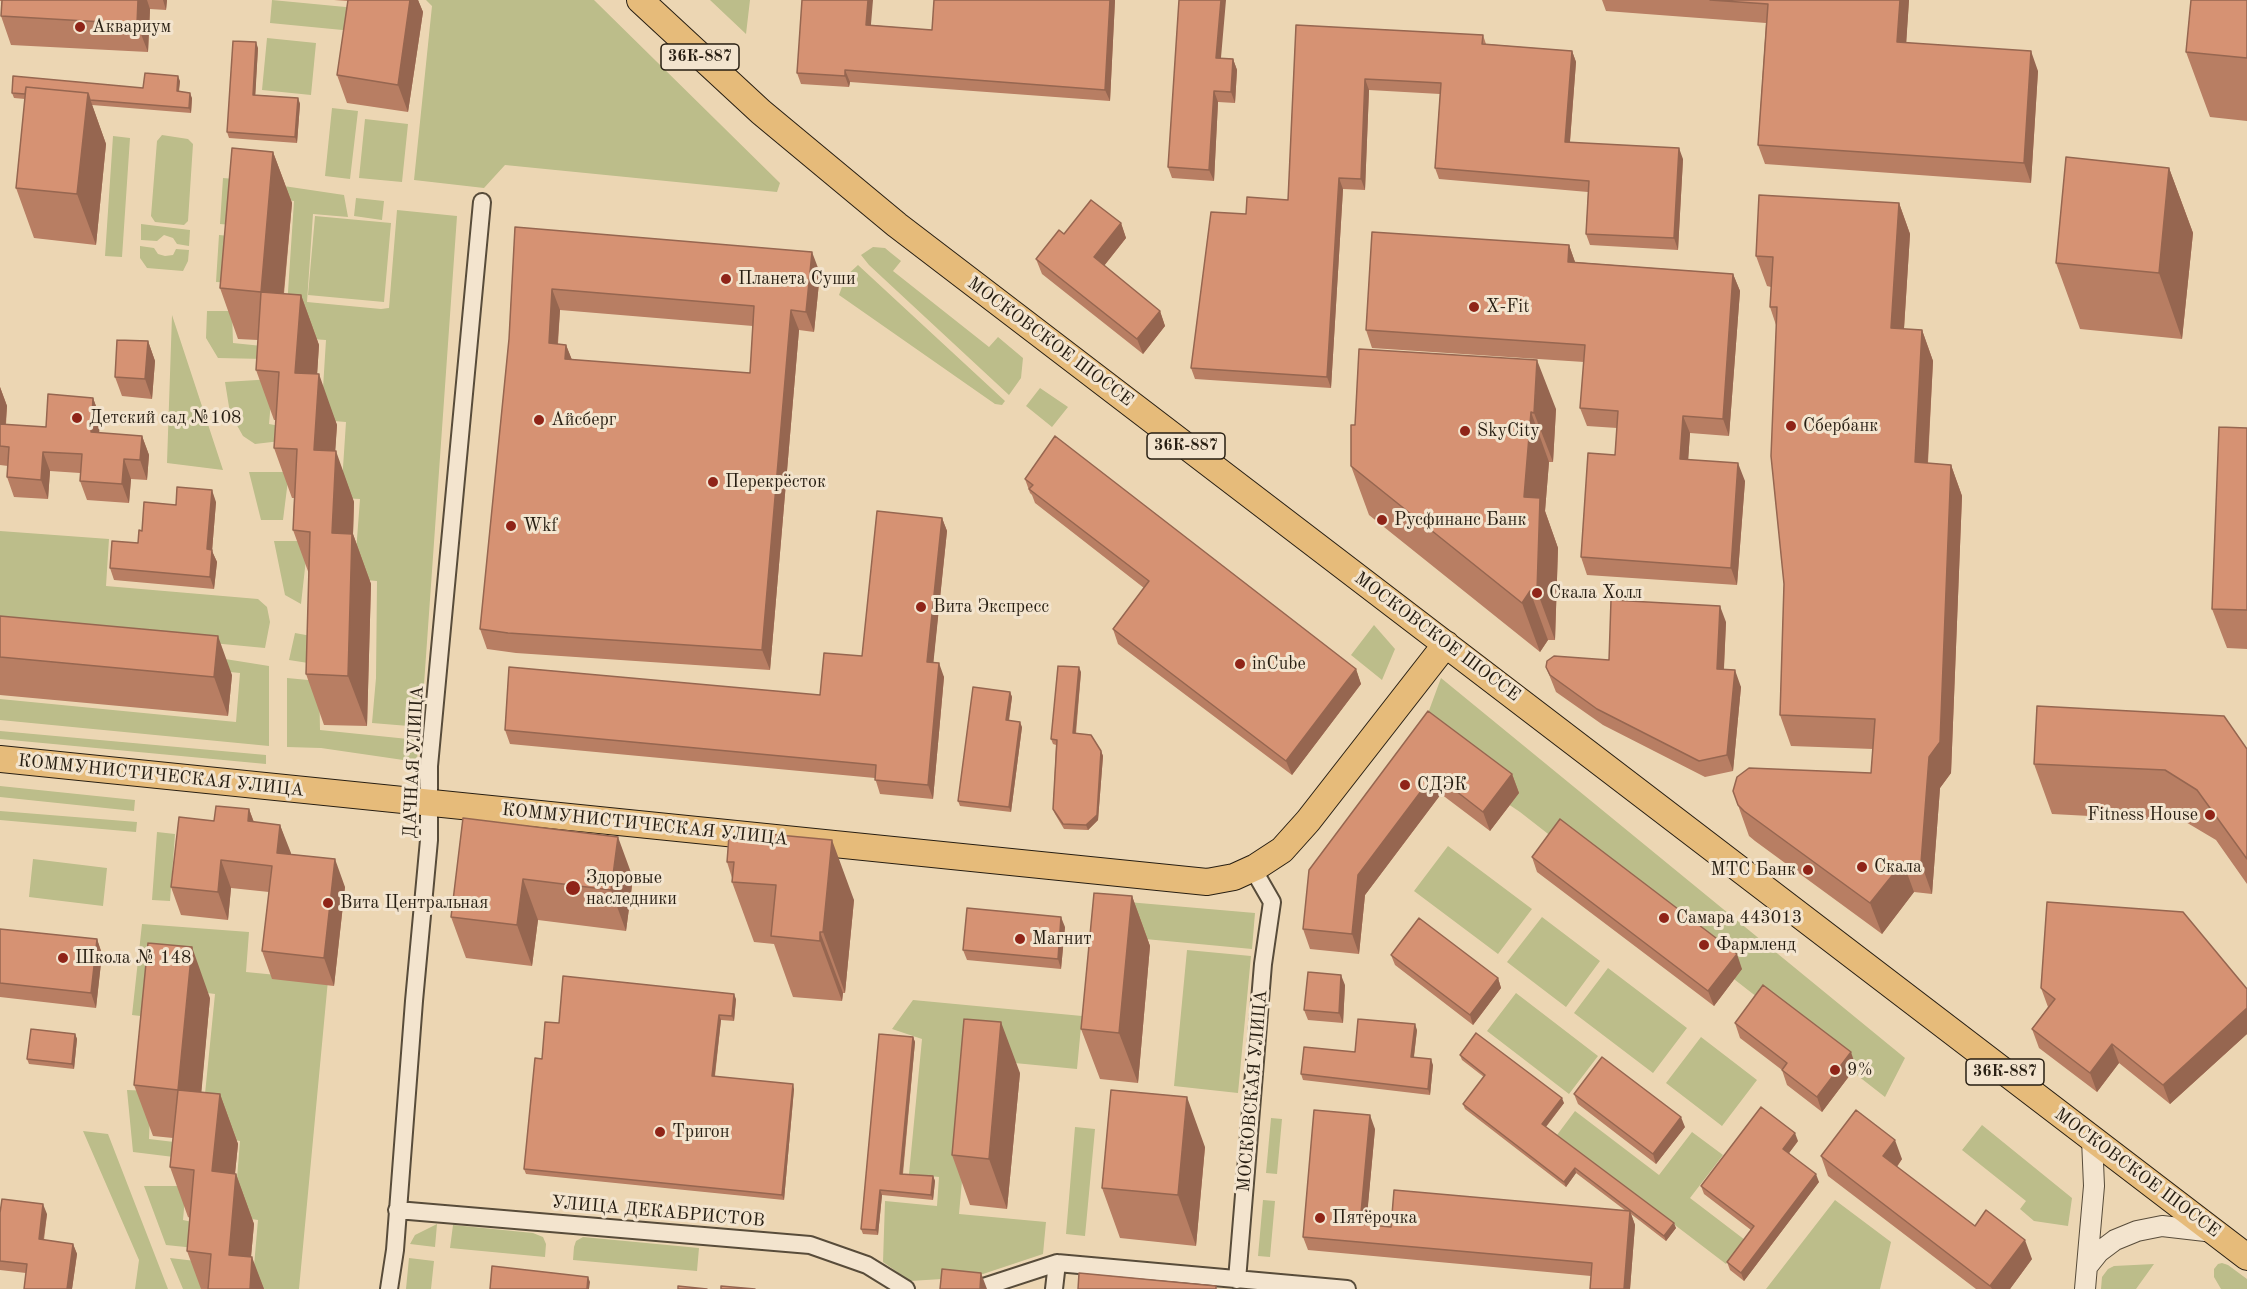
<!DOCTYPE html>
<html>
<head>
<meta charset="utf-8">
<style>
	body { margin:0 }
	canvas { display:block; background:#ecd6b3 }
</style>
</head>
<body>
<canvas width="2247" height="1289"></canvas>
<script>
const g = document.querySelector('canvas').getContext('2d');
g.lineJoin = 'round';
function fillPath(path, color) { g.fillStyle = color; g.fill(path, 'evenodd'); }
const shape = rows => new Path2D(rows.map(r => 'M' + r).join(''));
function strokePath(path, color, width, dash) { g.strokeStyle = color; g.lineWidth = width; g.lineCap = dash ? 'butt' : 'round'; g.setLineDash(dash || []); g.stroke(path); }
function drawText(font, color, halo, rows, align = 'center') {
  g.font = font + ' "Old Standard TT",serif'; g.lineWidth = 6; g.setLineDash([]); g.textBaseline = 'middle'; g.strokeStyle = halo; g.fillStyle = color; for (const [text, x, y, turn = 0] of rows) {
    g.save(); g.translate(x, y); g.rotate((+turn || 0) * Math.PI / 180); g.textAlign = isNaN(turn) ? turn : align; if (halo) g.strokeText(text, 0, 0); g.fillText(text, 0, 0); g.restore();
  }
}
const green = shape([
	[272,0,356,8,353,31,270,23],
	[426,0,594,0,780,183,777,192,505,165,484,188,414,180,432,6],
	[710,0,750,0,746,34],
	[267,38,316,43,311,95,262,90],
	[332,108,358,111,350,179,325,176],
	[365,119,408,124,402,182,359,178],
	[162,135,188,139,193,144,188,221,184,225,155,222,151,216,157,141],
	[113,136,130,138,122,257,105,256],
	[223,178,246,180,243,226,220,224],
	[250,181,344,195,348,217,313,214,307,302,381,309,389,308,397,210,457,216,421,727,372,723,376,678,377,581,354,579,360,499,341,498,346,422,321,420,326,340,285,337,294,201,250,195],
	[356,198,384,201,382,220,354,216],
	[315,216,391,223,384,302,308,295],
	[141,224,190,230,189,246,177,244,173,238,164,235,157,241,141,240],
	[219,235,242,237,239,283,216,282],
	[140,246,154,248,158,254,165,256,173,255,176,249,189,250,188,261,183,271,147,268,140,258],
	[873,247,885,248,891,253,901,261,893,271,989,347,998,337,1023,358,1021,378,1009,395,869,265,861,255],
	[858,265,1005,401,1002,405,995,404,839,295,846,276],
	[207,311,232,311,233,343,262,346,264,359,218,358,206,338],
	[172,315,223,470,167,463],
	[273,379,269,424,291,428,289,440,255,444,243,436,230,413,225,382],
	[1040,388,1068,407,1052,427,1026,406],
	[249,472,289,472,283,520,261,520],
	[0,531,109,539,106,586,258,599,267,607,270,622,265,648,0,623],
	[274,541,308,541,301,604,285,595],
	[1374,625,1395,649,1382,680,1351,655],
	[295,633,322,638,321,665,289,660],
	[200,655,269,666,269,746,0,720,0,699,236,722,240,673,200,669],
	[287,678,319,681,320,730,418,740,417,762,321,748,287,747],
	[1441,678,1905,1058,1885,1097,1520,812,1417,743],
	[0,731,266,755,266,764,0,739],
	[0,786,135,800,134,811,0,797],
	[0,811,137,822,136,832,0,820],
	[157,832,175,834,170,901,152,900],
	[1448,846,1532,909,1498,954,1414,891],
	[33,859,107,868,103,906,29,897],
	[1116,901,1255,913,1252,949,1113,936],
	[1542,917,1600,961,1566,1007,1507,962],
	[142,924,249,932,246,972,328,980,299,1289,252,1289,258,1220,234,1216,240,1141,201,1134,215,994,162,987,157,1018,132,1015],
	[1187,950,1251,956,1238,1093,1174,1086],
	[1608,968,1687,1028,1653,1073,1574,1013],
	[1516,993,1598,1056,1569,1094,1487,1031],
	[913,1000,1082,1016,1077,1069,973,1059,959,1214,1046,1222,1043,1254,974,1277,910,1281,883,1262,885,1201,937,1206,939,1177,909,1174,922,1039,892,1029],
	[1701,1037,1757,1080,1722,1126,1666,1083],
	[127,1090,151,1091,149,1139,191,1144,190,1159,133,1152],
	[1575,1111,1659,1175,1692,1132,1723,1155,1690,1198,1745,1240,1726,1264,1557,1135],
	[1271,1118,1282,1119,1277,1174,1266,1173],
	[1982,1125,2072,1198,2068,1226,2034,1221,2020,1209,2026,1201,1962,1150],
	[1075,1127,1095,1129,1085,1236,1066,1234],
	[83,1131,108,1134,168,1289,135,1289,139,1260],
	[144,1186,186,1186,183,1220,206,1225,205,1249,166,1245],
	[1263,1200,1275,1201,1270,1257,1258,1256],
	[1835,1200,1891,1242,1880,1289,1766,1289],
	[437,1224,435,1247,410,1244,415,1235],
	[453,1225,533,1233,543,1237,546,1244,545,1257,450,1248],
	[583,1237,699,1248,697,1271,573,1260,574,1247,576,1241],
	[170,1258,204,1262,202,1289,183,1289],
	[409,1258,434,1261,431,1289,406,1289],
	[2222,1263,2228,1265,2247,1279,2247,1289,2221,1289,2214,1277,2214,1269,2218,1264],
	[2154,1264,2136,1289,2101,1289,2102,1277,2108,1269,2114,1266]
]);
const minor = shape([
	[397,1210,810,1245,867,1265,906,1289],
	[1237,1280,1263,964,1272,902,1253,869],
	[389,1289,395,1250,414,1001,429,840,429,766,482,202],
	[977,1289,1057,1263,1347,1289],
	[1054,1289,1057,1263]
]);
const tertiary = shape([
	[2087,1267,2099,1252,2115,1240,2137,1231,2162,1226,2214,1232],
	[2085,1289,2094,1186,2092,1139]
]);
const primary = shape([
	[640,0,761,112,897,225,2247,1257],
	[0,759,1207,882,1234,877,1256,867,1282,850,1308,821,1446,644]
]);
const wall = shape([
	[0,0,167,0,166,10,150,9,148,52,11,45,1,16,2,1,0,1],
	[334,0,418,0,423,12,408,112,347,103,337,75,348,1],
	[1115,0,1110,101,850,82,849,87,801,84,797,73,871,25,932,30],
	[1602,0,1909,0,1906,43,2038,71,2031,183,1765,164,1758,145,1766,23,1606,11],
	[2247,0,2247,121,2210,117,2186,52],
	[1296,25,1483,35,1486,44,1572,51,1576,62,1570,142,1683,159,1678,250,1590,245,1586,234,1588,192,1439,179,1435,168,1440,94,1369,90,1365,190,1343,189,1331,388,1195,379,1191,368,1288,200],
	[258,48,255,95,298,98,300,104,297,143,229,138,227,132],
	[1221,58,1233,59,1237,70,1235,103,1218,102,1214,181,1172,178,1168,167],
	[180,81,179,92,192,98,191,113,92,105,106,144,96,245,34,238,16,188,25,99,14,98,12,93,143,88],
	[273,152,292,203,284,294,301,295,319,345,317,374,337,425,335,451,354,502,353,534,371,584,367,726,324,725,306,674,309,574,293,530,294,498,292,498,274,448,276,420,274,420,256,370,258,340,238,339,220,288],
	[2169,168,2193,233,2182,339,2080,329,2056,263],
	[1899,203,1910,234,1904,329,1922,330,1933,361,1928,463,1951,465,1962,496,1951,773,1940,788,1932,894,1914,892,1882,934,1755,841,1749,836,1733,791,1871,773,1873,749,1791,746,1780,715,1784,584,1776,325,1770,307,1771,287,1767,286,1756,256],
	[1121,223,1126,238,1104,266,1160,311,1165,326,1143,354,1042,274,1036,259,1064,234],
	[515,227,820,273,814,332,799,330,770,670,516,653,487,649,480,629,509,339],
	[560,310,753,326,750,373,572,360,566,345,558,344],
	[1569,245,1575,262,1733,274,1740,291,1729,436,1690,433,1688,460,1745,481,1737,585,1587,575,1581,557,1615,455,1617,428,1587,426,1580,408,1584,362,1372,348,1366,330],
	[148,341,155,361,152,399,122,396,115,377],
	[0,387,7,406,6,425,46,427,93,398,100,417,99,433,142,436,149,455,147,480,131,479,129,503,87,500,80,481,80,473,50,471,48,499,14,497,7,477,8,466,0,465],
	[1556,409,1553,462,1549,462,1545,511,1558,548,1555,640,1548,640,1540,652,1369,515,1351,466,1355,425],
	[2247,428,2247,649,2227,648,2212,609],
	[1025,479,1356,669,1361,684,1292,775,1118,644,1113,629,1144,588,1035,503,1032,495,1030,493],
	[216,502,212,551,217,562,214,589,114,580,110,568,138,543,142,531,176,505],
	[942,518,947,531,933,663,944,677,933,799,880,794,875,778,510,744,505,730,820,695,862,656],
	[0,616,232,675,228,716,0,695],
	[1726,622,1724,669,1741,687,1733,771,1705,777,1603,725,1556,692,1546,667,1609,660],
	[1081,672,1076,734,1101,751,1103,756,1098,820,1088,830,1064,829,1055,814,1053,809,1056,745,1053,744,1051,739],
	[1010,692,1012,697,1009,721,1022,727,1011,812,960,806,958,801],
	[1428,711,1512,774,1519,793,1490,831,1441,794,1365,895,1359,954,1310,949,1303,929],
	[2247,749,2247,884,2216,840,2184,821,2052,814,2034,764],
	[249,809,254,822,280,825,290,854,345,887,334,986,272,979,262,951,269,892,231,888,228,920,181,915,171,887,214,821],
	[463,818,633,878,626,931,538,920,532,966,466,958,451,917],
	[729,836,854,900,845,993,843,993,842,1001,793,997,774,944,754,942,732,882,732,878,727,862],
	[1532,857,1742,969,1714,1006,1537,872],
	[1132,896,1150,946,1138,1083,1100,1079,1081,1029],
	[1065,927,1061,969,967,960,963,950],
	[0,929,97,939,102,954,96,1008,0,997],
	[1391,955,1498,978,1501,988,1473,1025,1395,965],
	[1345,985,1343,1023,1308,1020,1304,1010],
	[2041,988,2247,989,2247,1034,2170,1104,2119,1063,2097,1092,2039,1048,2032,1029,2048,1007],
	[210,998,201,1092,220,1094,238,1144,235,1174,236,1174,254,1224,251,1257,264,1289,201,1289,187,1251,190,1218,188,1217,170,1167,173,1138,153,1136,134,1085],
	[736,999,734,1021,721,1020,715,1076,794,1089,784,1200,526,1174,524,1169,559,1023],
	[1735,1023,1856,1067,1822,1112,1787,1085,1782,1070,1740,1038],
	[1417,1030,1414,1057,1433,1065,1430,1095,1303,1080,1301,1074,1355,1052],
	[75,1034,77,1039,74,1069,29,1064,27,1059],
	[913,1037,915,1042,903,1174,933,1176,935,1181,933,1200,882,1195,878,1235,863,1234,861,1229],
	[1460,1055,1564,1103,1546,1127,1676,1228,1666,1241,1631,1214,1635,1225,1630,1289,1590,1289,1591,1276,1308,1250,1303,1237,1375,1129,1366,1225,1391,1227,1626,1211,1576,1173,1566,1187,1465,1109,1463,1104,1484,1077,1462,1060],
	[1020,1073,1007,1209,970,1205,952,1155],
	[1574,1094,1685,1127,1656,1164,1578,1104],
	[1798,1141,1789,1153,1819,1182,1744,1281,1730,1270,1727,1262,1751,1230,1704,1194,1701,1186],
	[1205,1147,1196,1246,1120,1238,1102,1188],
	[1821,1156,1902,1159,1897,1167,1975,1226,2032,1259,2010,1289,1976,1289,1828,1176],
	[0,1213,47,1214,44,1240,73,1244,77,1254,72,1289,24,1289,26,1273,0,1270]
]);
const shadedWall = shape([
	[138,0,147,0,150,9,148,52,137,24],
	[163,0,167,0,166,10],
	[410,0,418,0,423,12,408,112,398,85],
	[868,0,873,0,870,36,866,25],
	[1110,0,1115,0,1110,101,1105,90],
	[1221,0,1226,0,1220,69,1216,58],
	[1900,0,1909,0,1905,62,1897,42],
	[256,42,258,48,255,101,253,95],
	[1572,51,1576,62,1569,153,1565,142],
	[2031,51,2038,71,2031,183,2024,163],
	[1233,59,1237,70,1235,103,1231,92],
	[845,70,850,82,849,87,845,76],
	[178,76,180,81,178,96,177,91],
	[1365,79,1369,90,1365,190,1361,179],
	[1214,91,1218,102,1214,181,1209,170],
	[88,93,106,144,96,245,77,194],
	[190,93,192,98,191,113,189,108],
	[298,98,300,104,297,143,295,137],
	[1679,148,1683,159,1678,250,1674,238],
	[273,152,292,203,279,342,261,292],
	[2169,168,2193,233,2182,339,2159,273],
	[1339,178,1343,189,1331,388,1327,377],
	[1899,203,1910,234,1902,359,1891,328],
	[1121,223,1126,238,1099,272,1094,257],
	[1569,245,1575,262,1568,262],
	[812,252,820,273,814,332,806,312],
	[1733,274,1740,291,1729,436,1723,419],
	[552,289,560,310,556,364,549,343],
	[301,295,319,345,314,423,295,373],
	[791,310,799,330,770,670,762,650],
	[1160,311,1165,326,1143,354,1137,339],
	[1922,330,1933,361,1926,493,1915,462],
	[148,341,155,361,152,399,145,379],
	[566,345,574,365,565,359],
	[1537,360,1556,409,1553,462,1534,413],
	[319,374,337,425,332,500,314,450],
	[0,387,7,406,4,444,0,432],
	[93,398,100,417,98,452,91,432],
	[1531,412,1549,462,1545,511,1558,548,1555,640,1537,591,1524,497],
	[1683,416,1690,433,1687,477,1680,459],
	[142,436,149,455,147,480,140,460],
	[336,451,354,502,353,534,371,584,367,726,348,676,332,533],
	[43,452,50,471,48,499,41,480],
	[124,459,131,479,129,503,122,484],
	[1738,463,1745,481,1737,585,1731,568],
	[1951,465,1962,496,1951,773,1940,788,1932,894,1921,863],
	[212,490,216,502,212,551,217,562,214,589,210,577,207,549],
	[942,518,947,531,932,676,927,662],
	[1530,591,1548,640,1540,652,1522,603],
	[1720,606,1726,622,1723,685,1717,669],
	[218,636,232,675,228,716,214,677],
	[939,663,944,677,933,799,928,785],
	[1079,667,1081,672,1075,738,1073,733],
	[1356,669,1361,684,1292,775,1286,761],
	[1735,670,1741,687,1733,771,1727,755],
	[1010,692,1012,697,1008,725,1006,720],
	[1020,722,1022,727,1011,812,1009,807],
	[1101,751,1103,756,1098,820,1088,830,1086,825],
	[1434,774,1441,794,1365,895,1359,954,1352,934,1358,875],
	[1512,774,1519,793,1490,831,1483,812],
	[249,809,259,837,248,821],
	[280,825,291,853,288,881,277,853],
	[618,837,633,878,626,931,611,890],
	[832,840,854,900,845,993,823,932],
	[335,859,345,887,334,986,324,958],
	[221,860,231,888,228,920,218,892],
	[1903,862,1914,892,1882,934,1870,903],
	[523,879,538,920,532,966,517,925],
	[1132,896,1150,946,1138,1083,1119,1033],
	[1061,917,1065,927,1061,969,1058,959],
	[820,932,843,993,842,1001,820,941],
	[97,939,102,954,96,1008,91,993],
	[192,947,210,998,197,1140,178,1090],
	[1737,954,1742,969,1714,1006,1708,991],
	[1341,975,1345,985,1343,1023,1339,1013],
	[1498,978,1501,988,1473,1025,1470,1015],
	[734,994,736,999,734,1021,732,1016],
	[2247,1008,2247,1034,2170,1104,2163,1085],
	[719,1015,721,1020,714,1081,712,1076],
	[1001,1022,1020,1073,1007,1209,989,1159],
	[1415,1024,1417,1030,1413,1063,1411,1057],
	[75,1034,77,1039,74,1069,72,1064],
	[913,1037,915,1042,902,1179,900,1174],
	[2112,1044,2119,1063,2097,1092,2090,1073],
	[1851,1052,1856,1067,1822,1112,1817,1097],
	[1431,1059,1433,1065,1430,1095,1428,1089],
	[793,1084,794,1089,784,1200,782,1195],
	[220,1094,238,1144,230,1222,212,1171],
	[1187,1097,1205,1147,1196,1246,1178,1195],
	[1562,1098,1564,1103,1544,1129,1542,1124],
	[1370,1115,1375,1129,1365,1238,1360,1224],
	[1681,1117,1685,1127,1656,1164,1653,1154],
	[1795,1133,1798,1141,1786,1157,1783,1149],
	[1895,1140,1902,1159,1890,1176,1883,1156],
	[1575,1168,1576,1173,1566,1187,1564,1182],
	[236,1174,254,1224,248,1289,229,1255],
	[1816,1174,1819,1182,1744,1281,1741,1273],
	[933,1176,935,1181,933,1200,931,1195],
	[880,1190,882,1195,878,1235,876,1230],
	[43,1204,47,1214,42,1249,39,1239],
	[1630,1211,1635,1225,1630,1289,1624,1289],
	[1674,1223,1676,1228,1666,1241,1664,1236],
	[2025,1240,2032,1259,2010,1289,1992,1289,1990,1286],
	[73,1244,77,1254,72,1289,67,1289],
	[252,1257,264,1289,250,1289],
	[981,1273,987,1289,980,1289],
	[588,1277,590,1282,589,1289,587,1289]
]);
const building = shape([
	[2,0,138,0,137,24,1,16,2,0],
	[348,0,410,0,398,85,337,75,348,0],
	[802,0,868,0,866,25,932,30,934,0,1110,0,1105,90,845,70,845,76,797,73,802,0],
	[1179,0,1221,0,1216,58,1233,59,1231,92,1214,91,1209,170,1168,167,1179,0],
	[1710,0,1900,0,1897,42,2031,51,2024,163,1758,145,1768,4,1710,0],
	[2191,0,2247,0,2247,58,2186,52,2191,0],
	[1296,25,1483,35,1482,44,1572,51,1565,142,1679,148,1674,238,1586,234,1589,181,1435,168,1441,83,1365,79,1361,179,1339,178,1327,377,1191,368,1211,212,1246,214,1247,197,1288,200,1296,25],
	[233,41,256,42,253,95,298,98,295,137,227,132,233,41],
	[145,73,178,76,177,91,190,93,189,108,90,100,88,93,26,87,25,94,12,93,13,76,143,88,145,73],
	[26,87,88,93,77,194,16,188,26,87],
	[232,148,273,152,261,292,220,288,232,148],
	[2066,157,2169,168,2159,273,2056,263,2066,157],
	[1759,195,1899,203,1891,328,1922,330,1915,462,1951,465,1940,742,1929,757,1921,863,1903,862,1870,903,1744,811,1738,805,1733,791,1737,777,1749,768,1871,773,1875,719,1780,715,1784,584,1771,456,1777,307,1770,307,1773,257,1756,256,1759,195],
	[1091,200,1121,223,1094,257,1160,311,1137,339,1036,259,1059,230,1064,234,1091,200],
	[515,227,812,252,806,312,791,310,762,650,508,633,480,629,509,339,515,227],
	[552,289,754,306,750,373,565,359,566,345,549,343,552,289],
	[1372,232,1569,245,1568,262,1733,274,1723,419,1683,416,1680,459,1738,463,1731,568,1581,557,1588,453,1615,455,1618,411,1580,408,1585,345,1366,330,1372,232],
	[261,292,301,295,295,373,319,374,314,450,336,451,332,533,352,534,348,676,306,674,310,532,293,530,297,449,274,448,279,372,256,370,261,292],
	[117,340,148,341,145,379,115,377,117,340],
	[1359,349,1537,360,1534,413,1531,412,1524,497,1540,498,1537,591,1530,591,1522,603,1351,466,1351,425,1355,425,1359,349],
	[48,394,93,398,91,432,142,436,140,460,124,459,122,484,80,481,82,454,43,452,41,480,7,477,9,447,0,446,0,424,46,427,48,394],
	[2219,427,2247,428,2247,610,2212,609,2219,427],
	[1055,436,1356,669,1286,761,1113,629,1149,581,1029,489,1033,485,1025,479,1055,436],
	[177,487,212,490,207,549,212,550,210,577,110,568,112,541,138,543,139,530,142,531,144,502,176,505,177,487],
	[877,511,942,518,927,662,939,663,928,785,875,780,876,765,505,730,509,667,820,695,824,653,862,656,877,511],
	[1611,600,1720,606,1717,669,1735,670,1727,755,1699,761,1597,709,1550,675,1546,667,1547,661,1554,656,1609,660,1611,600],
	[0,616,218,636,214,677,0,657,0,616],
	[1058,666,1079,667,1073,733,1091,735,1101,751,1097,815,1086,825,1063,824,1053,809,1057,740,1051,739,1058,666],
	[973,687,1010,692,1006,720,1020,722,1009,807,958,801,973,687],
	[2037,706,2224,716,2247,749,2247,859,2197,790,2165,770,2034,764,2037,706],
	[1428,711,1512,774,1483,812,1434,774,1358,875,1352,934,1303,929,1309,870,1428,711],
	[216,806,249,809,248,821,280,825,277,853,335,859,324,958,262,951,272,866,221,860,218,892,171,887,179,817,214,821,216,806],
	[463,818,618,837,611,890,523,879,517,925,451,917,463,818],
	[1560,819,1737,954,1708,991,1532,857,1560,819],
	[747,832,832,840,823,932,820,932,820,941,771,936,776,885,732,882,734,862,727,862,729,836,746,837,747,832],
	[1094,893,1132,896,1119,1033,1081,1029,1094,893],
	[2047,902,2183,912,2247,989,2247,1008,2163,1085,2112,1044,2090,1073,2032,1029,2055,999,2041,988,2047,902],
	[967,908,1061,917,1058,959,963,950,967,908],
	[1419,918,1498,978,1470,1015,1391,955,1419,918],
	[0,929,97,939,91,993,0,983,0,929],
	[148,943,192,947,178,1090,134,1085,148,943],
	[1308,972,1341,975,1339,1013,1304,1010,1308,972],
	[563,976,734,994,732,1016,719,1015,712,1076,793,1084,782,1195,524,1169,535,1058,542,1059,545,1022,559,1023,563,976],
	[1763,985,1851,1052,1817,1097,1782,1070,1787,1063,1735,1023,1763,985],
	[964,1019,1001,1022,989,1159,952,1155,964,1019],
	[1358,1019,1415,1024,1411,1057,1431,1059,1428,1089,1301,1074,1304,1047,1355,1052,1358,1019],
	[31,1029,75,1034,72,1064,27,1059,31,1029],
	[1476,1033,1562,1098,1542,1124,1674,1223,1664,1236,1575,1168,1564,1182,1463,1104,1485,1075,1460,1055,1476,1033],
	[879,1034,913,1037,900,1174,933,1176,931,1195,880,1190,876,1230,861,1229,879,1034],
	[1602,1057,1681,1117,1653,1154,1574,1094,1602,1057],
	[178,1090,220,1094,212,1171,236,1174,229,1255,252,1257,250,1289,208,1289,211,1254,187,1251,194,1170,170,1167,178,1090],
	[1111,1090,1187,1097,1178,1195,1102,1188,1111,1090],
	[1761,1107,1795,1133,1783,1149,1816,1174,1741,1273,1727,1262,1754,1226,1701,1186,1761,1107],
	[1314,1110,1370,1115,1360,1224,1391,1227,1394,1190,1630,1211,1624,1289,1590,1289,1592,1263,1303,1237,1314,1110],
	[1856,1110,1895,1140,1883,1156,1975,1226,1986,1210,2025,1240,1990,1286,1821,1156,1856,1110],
	[2,1199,43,1204,39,1239,73,1244,67,1289,24,1289,27,1264,0,1261,0,1213,2,1199],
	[492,1266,588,1277,587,1289,490,1289,492,1266],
	[942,1269,981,1273,980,1289,940,1289,942,1269],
	[1079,1273,1216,1286,1216,1289,1078,1289,1079,1273],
	[678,1286,707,1289,678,1289,678,1286],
	[721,1286,755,1289,721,1289,721,1286]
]);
const markers = [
	[80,27,6,"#8f2418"],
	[726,279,6,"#8f2418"],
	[1474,307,6,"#8f2418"],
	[77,418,6,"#8f2418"],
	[539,420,6,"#8f2418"],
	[1791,426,6,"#8f2418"],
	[1465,431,6,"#8f2418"],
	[713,482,6,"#8f2418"],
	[1382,520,6,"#8f2418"],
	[511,526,6,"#8f2418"],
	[1537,593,6,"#8f2418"],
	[921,607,6,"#8f2418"],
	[1240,664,6,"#8f2418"],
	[1405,785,6,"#8f2418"],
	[2210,815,6,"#8f2418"],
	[1862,867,6,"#8f2418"],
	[1808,870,6,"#8f2418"],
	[573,888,8,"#8f2418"],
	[328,903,6,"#8f2418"],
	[1664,918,6,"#8f2418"],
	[1020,939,6,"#8f2418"],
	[1704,945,6,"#8f2418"],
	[63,958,6,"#8f2418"],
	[1835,1070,6,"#8f2418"],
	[660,1132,6,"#8f2418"],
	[1320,1218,6,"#8f2418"]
];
const shields = [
	[700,57,78],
	[1186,446,78],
	[2005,1072,78]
];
const shieldNames = [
	["36К-887",700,57],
	["36К-887",1186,446],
	["36К-887",2005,1072]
];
const poiNames = [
	["Аквариум",92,27],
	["Планета Суши",738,279],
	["X-Fit",1486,307],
	["Детский сад №108",89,418],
	["Айсберг",551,420],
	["Сбербанк",1803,426],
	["SkyCity",1477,431],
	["Перекрёсток",725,482],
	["Русфинанс Банк",1394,520],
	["Wkf",523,526],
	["Скала Холл",1549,593],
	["Вита Экспресс",933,607],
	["inCube",1252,664],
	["СДЭК",1417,785],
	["Fitness House",2198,815,"right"],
	["Скала",1874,867],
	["МТС Банк",1796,870,"right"],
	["Здоровые",586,878],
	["наследники",586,899],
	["Вита Центральная",340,903],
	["Самара 443013",1676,918],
	["Магнит",1032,939],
	["Фармленд",1716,945],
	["Школа № 148",75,958],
	["9%",1847,1070],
	["Тригон",672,1132],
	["Пятёрочка",1332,1218]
];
const streetNames = [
	["МОСКОВСКОЕ ШОССЕ",1050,342,37],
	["МОСКОВСКОЕ ШОССЕ",1437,637,37],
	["ДАЧНАЯ УЛИЦА",414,762,-87],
	["КОММУНИСТИЧЕСКАЯ УЛИЦА",161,776,6],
	["КОММУНИСТИЧЕСКАЯ УЛИЦА",645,825,6],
	["МОСКОВСКАЯ УЛИЦА",1253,1091,-85],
	["МОСКОВСКОЕ ШОССЕ",2137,1173,37],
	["УЛИЦА ДЕКАБРИСТОВ",658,1212,5]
];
fillPath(green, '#bcbd8a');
strokePath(minor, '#584c3a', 20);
strokePath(tertiary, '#584c3a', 22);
strokePath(primary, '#271e12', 28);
strokePath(minor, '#f3e4ce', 16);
strokePath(tertiary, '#f3e4ce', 20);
strokePath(primary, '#e6bb7a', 26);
fillPath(wall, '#b87e63');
fillPath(shadedWall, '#966650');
fillPath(building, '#d69273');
strokePath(building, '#966650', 1.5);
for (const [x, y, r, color] of markers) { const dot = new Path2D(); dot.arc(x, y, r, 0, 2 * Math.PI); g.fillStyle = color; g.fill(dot); strokePath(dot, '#f3e4ce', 2); }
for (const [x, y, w] of shields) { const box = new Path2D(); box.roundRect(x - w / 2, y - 13, w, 26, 4.5); g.fillStyle = '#f3e4ce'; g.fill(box); strokePath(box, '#271e12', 1.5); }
drawText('bold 16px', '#271e12', null, shieldNames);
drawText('18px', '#271e12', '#f3e4ce', poiNames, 'left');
drawText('18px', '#271e12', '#f3e4ce', streetNames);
</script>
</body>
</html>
